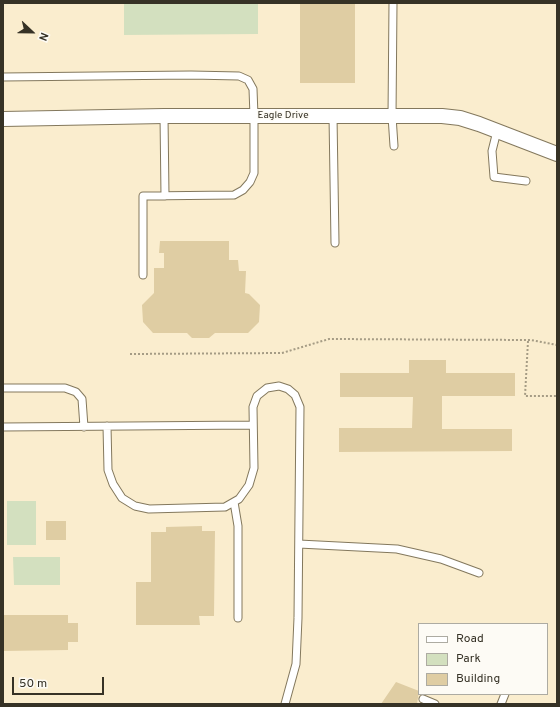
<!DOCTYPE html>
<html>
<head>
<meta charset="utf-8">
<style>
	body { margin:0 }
	#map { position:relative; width:560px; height:707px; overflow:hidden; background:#faedce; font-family:Overpass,sans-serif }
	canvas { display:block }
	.frame { position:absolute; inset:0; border:4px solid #363226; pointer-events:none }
	.legend { position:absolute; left:418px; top:623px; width:130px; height:72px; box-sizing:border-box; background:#fdfbf5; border:1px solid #adaba2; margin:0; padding:5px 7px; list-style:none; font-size:12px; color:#363226 }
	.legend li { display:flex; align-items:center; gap:8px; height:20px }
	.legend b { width:20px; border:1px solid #adaba2 }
	.north { position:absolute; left:12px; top:12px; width:40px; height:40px; -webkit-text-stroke:3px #fdfbf5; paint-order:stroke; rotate:112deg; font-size:11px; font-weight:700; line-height:16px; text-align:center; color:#363226 }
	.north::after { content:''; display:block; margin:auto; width:14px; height:18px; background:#363226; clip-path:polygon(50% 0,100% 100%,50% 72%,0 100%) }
	.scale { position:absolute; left:12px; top:677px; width:92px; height:18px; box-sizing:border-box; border:2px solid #363226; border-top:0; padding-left:5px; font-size:12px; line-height:14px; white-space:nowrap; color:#363226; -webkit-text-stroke:3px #fdfbf5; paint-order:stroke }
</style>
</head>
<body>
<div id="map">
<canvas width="560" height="707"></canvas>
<div class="frame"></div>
<ul class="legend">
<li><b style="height:5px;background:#fff"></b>Road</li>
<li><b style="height:11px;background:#d3e0bf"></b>Park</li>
<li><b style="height:11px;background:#dfcda3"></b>Building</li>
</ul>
<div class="north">N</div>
<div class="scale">50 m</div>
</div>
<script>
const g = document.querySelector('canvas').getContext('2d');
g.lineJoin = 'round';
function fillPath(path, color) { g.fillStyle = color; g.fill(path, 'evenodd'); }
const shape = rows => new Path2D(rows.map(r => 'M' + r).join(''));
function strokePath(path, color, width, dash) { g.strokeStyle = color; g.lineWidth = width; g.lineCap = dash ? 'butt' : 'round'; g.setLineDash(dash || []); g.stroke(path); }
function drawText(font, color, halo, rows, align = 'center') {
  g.font = font + ' Overpass,sans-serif'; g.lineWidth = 3; g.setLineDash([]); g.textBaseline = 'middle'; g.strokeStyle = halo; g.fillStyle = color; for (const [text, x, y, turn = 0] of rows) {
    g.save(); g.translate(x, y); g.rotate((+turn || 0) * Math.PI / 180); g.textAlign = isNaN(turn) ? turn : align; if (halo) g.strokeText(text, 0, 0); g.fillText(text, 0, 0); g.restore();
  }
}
const green = shape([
	[124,3,258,3,258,34,124,35],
	[7,501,36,501,36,545,7,545],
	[13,557,60,557,60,585,14,585]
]);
const building = shape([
	[300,3,355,3,355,83,300,83],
	[160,241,229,241,229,260,238,260,239,271,246,271,245,293,249,294,260,305,259,322,248,333,215,333,209,338,192,338,187,333,153,333,143,322,142,305,154,293,154,268,164,268,164,253,159,253],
	[409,360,446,360,446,373,515,373,515,396,442,396,442,429,512,429,512,451,339,452,339,428,412,428,413,397,340,397,340,373,409,373],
	[46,521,66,521,66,540,46,540],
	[202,526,202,531,215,531,214,616,199,616,200,625,136,625,136,582,151,582,151,532,166,532,166,527],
	[3,615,68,615,68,623,78,623,78,642,68,642,68,650,3,651],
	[396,682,419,691,417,704,381,704]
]);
const path = shape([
	[528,341,525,396,557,396],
	[130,354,282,353,329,339,531,340,557,345]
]);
const lane = shape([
	[393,3,392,116,394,146],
	[3,77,191,75,239,76,248,80,253,89,254,116,254,173,250,182,243,190,234,195,143,196,143,275],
	[164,116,165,196],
	[333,116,335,243],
	[497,131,492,151,494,177,526,181],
	[3,388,65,388,76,392,82,399,84,427],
	[107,426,108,470,113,484,122,498,135,506,149,509,225,507,239,499,249,485,254,468,253,407,257,396,267,388,279,386,288,389,295,395,300,407,298,618,296,664,285,704],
	[3,427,253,425],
	[234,502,238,526,238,618],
	[299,544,397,549,441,559,479,573],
	[423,699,435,704],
	[501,704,505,694]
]);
const street = shape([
	[3,119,164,116,442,116,460,118,479,124,557,154]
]);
const streetNames = [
	["Eagle Drive",283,116]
];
fillPath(green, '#d3e0bf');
fillPath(building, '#dfcda3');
strokePath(lane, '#83785d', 9);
strokePath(street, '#83785d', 16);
strokePath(path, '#a59c85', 2, [2, 2]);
strokePath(lane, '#fff', 7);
strokePath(street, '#fff', 14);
drawText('10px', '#363226', '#fdfbf5', streetNames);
</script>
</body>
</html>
